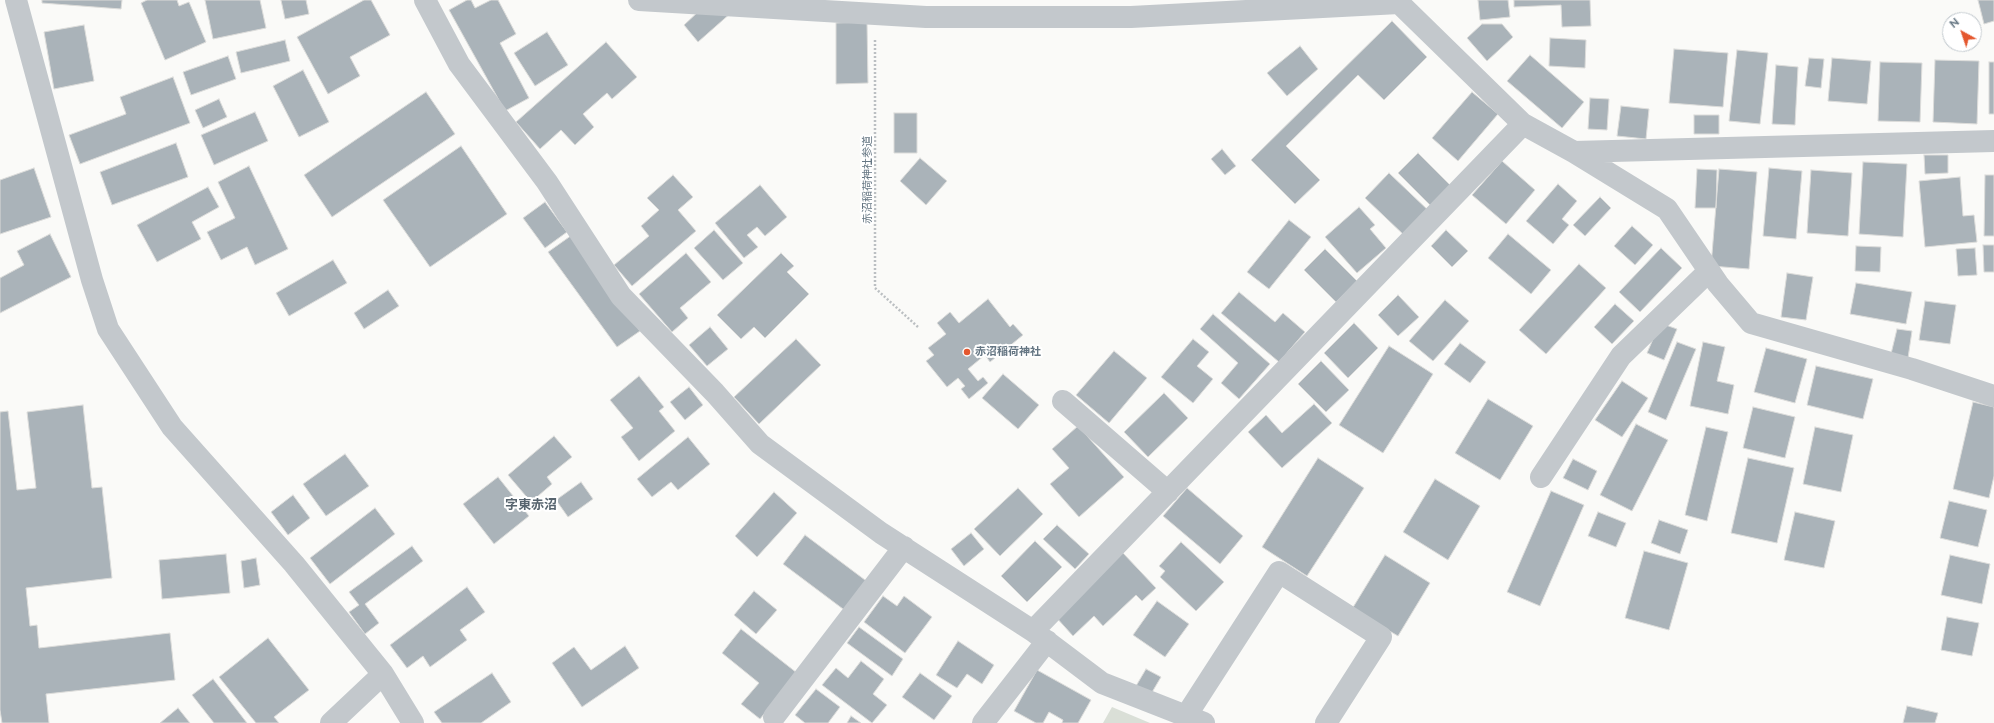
<!DOCTYPE html>
<html>
<head>
<meta charset="utf-8">
<style>
	body { margin:0 }
	#map { position:relative; width:1994px; height:723px; overflow:hidden; background:#fafaf8; font-family:Raleway,sans-serif }
	canvas { display:block }
	.north { position:absolute; left:1942px; top:12px; width:40px; height:40px; box-sizing:border-box; background:#fff; border:1px solid #c1c8cd; border-radius:50%; rotate:320deg; font-size:11px; font-weight:700; line-height:16px; text-align:center; color:#657683 }
	.north::after { content:''; display:block; margin:auto; width:14px; height:18px; background:#e4572e; clip-path:polygon(50% 0,100% 100%,50% 72%,0 100%) }
</style>
</head>
<body>
<div id="map">
<canvas width="1994" height="723"></canvas>
<div class="north">N</div>
</div>
<script>
const g = document.querySelector('canvas').getContext('2d');
g.lineJoin = 'round';
function fillPath(path, color) { g.fillStyle = color; g.fill(path, 'evenodd'); }
const shape = rows => new Path2D(rows.map(r => 'M' + r).join(''));
function strokePath(path, color, width, dash) { g.strokeStyle = color; g.lineWidth = width; g.lineCap = dash ? 'butt' : 'round'; g.setLineDash(dash || []); g.stroke(path); }
function drawText(font, color, halo, rows, align = 'center') {
  g.font = font + ' Raleway,"Noto Sans JP",sans-serif'; g.lineWidth = 4; g.setLineDash([]); g.textBaseline = 'middle'; g.strokeStyle = halo; g.fillStyle = color; for (const [text, x, y, turn = 0] of rows) {
    g.save(); g.translate(x, y); g.rotate((+turn || 0) * Math.PI / 180); g.textAlign = isNaN(turn) ? turn : align; if (halo) g.strokeText(text, 0, 0); g.fillText(text, 0, 0); g.restore();
  }
}
const green = shape([
	[1112,707,1150,723,1103,723]
]);
const building = shape([
	[42,0,122,0,121,9,42,3,42,0],
	[147,0,177,0,179,6,189,2,206,42,165,60,141,3,147,0],
	[205,0,260,0,266,28,213,39,205,0],
	[281,0,306,0,309,14,285,19,281,0],
	[364,0,371,0,390,35,350,57,360,76,328,94,297,37,364,0],
	[467,0,471,0,475,8,491,0,498,0,516,34,500,43,529,98,505,111,449,10,467,0],
	[1478,0,1508,0,1510,17,1480,20,1478,0],
	[1514,0,1590,0,1591,26,1562,27,1561,5,1514,7,1514,0],
	[1978,0,1994,0,1994,21,1984,24,1978,0],
	[699,11,732,12,698,42,684,25,699,11],
	[1392,21,1427,57,1384,100,1358,75,1286,146,1320,180,1295,204,1251,160,1392,21],
	[867,22,868,83,836,84,836,23,867,22],
	[1482,24,1502,24,1513,37,1487,61,1467,38,1482,24],
	[84,25,94,81,54,89,44,32,84,25],
	[547,32,568,65,535,86,514,53,547,32],
	[1550,38,1586,40,1585,68,1549,66,1550,38],
	[285,40,290,61,241,73,236,52,285,40],
	[606,42,637,77,612,99,607,93,583,114,594,127,575,145,561,130,540,149,516,122,606,42],
	[1300,46,1318,69,1287,96,1267,73,1300,46],
	[1674,49,1728,53,1723,107,1669,103,1674,49],
	[1737,50,1768,53,1760,124,1729,121,1737,50],
	[1530,55,1584,102,1562,128,1507,81,1530,55],
	[228,56,236,79,191,95,183,72,228,56],
	[1809,58,1824,59,1821,88,1805,86,1809,58],
	[1832,58,1871,61,1867,104,1828,101,1832,58],
	[1935,60,1979,61,1977,124,1933,122,1935,60],
	[1880,62,1922,63,1920,122,1878,121,1880,62],
	[1989,62,1994,62,1994,114,1989,114,1989,62],
	[1776,65,1798,67,1795,125,1772,124,1776,65],
	[303,70,329,122,299,137,273,86,303,70],
	[173,77,190,123,80,164,69,135,126,114,120,97,173,77],
	[426,92,455,134,332,217,304,175,426,92],
	[1472,92,1498,114,1458,161,1432,138,1472,92],
	[1590,98,1609,99,1607,130,1588,129,1590,98],
	[219,99,227,117,203,128,195,110,219,99],
	[1621,106,1649,109,1646,139,1617,136,1621,106],
	[255,112,268,141,214,165,201,135,255,112],
	[894,113,917,113,917,153,894,153,894,113],
	[1694,115,1719,115,1719,134,1694,134,1694,115],
	[176,143,188,177,112,205,100,172,176,143],
	[461,146,507,214,430,267,383,200,461,146],
	[1222,149,1236,166,1225,175,1211,159,1222,149],
	[1418,153,1452,187,1432,207,1398,173,1418,153],
	[1924,155,1948,155,1948,173,1925,174,1924,155],
	[920,158,947,181,926,205,900,181,920,158],
	[1502,161,1535,190,1506,224,1472,195,1502,161],
	[1863,162,1907,164,1903,237,1859,234,1863,162],
	[249,166,288,249,255,265,247,247,221,260,207,232,235,218,218,182,249,166],
	[34,168,51,217,0,234,0,180,34,168],
	[1769,168,1802,171,1796,239,1763,236,1769,168],
	[1697,169,1717,170,1716,208,1695,208,1697,169],
	[1719,169,1757,172,1749,269,1711,266,1719,169],
	[1811,170,1852,173,1848,236,1807,233,1811,170],
	[1389,173,1430,212,1406,237,1365,198,1389,173],
	[673,175,693,197,678,210,696,231,632,286,614,265,649,236,641,226,659,210,647,198,673,175],
	[1985,175,1994,175,1994,236,1984,236,1985,175],
	[1960,177,1963,216,1974,215,1977,242,1925,247,1919,181,1960,177],
	[1558,184,1577,201,1562,219,1569,225,1553,244,1526,221,1558,184],
	[760,185,787,217,765,236,757,227,747,235,758,247,744,258,715,223,760,185],
	[208,187,219,207,192,222,201,239,157,262,137,225,208,187],
	[1600,197,1611,208,1585,236,1573,225,1600,197],
	[545,202,567,232,545,248,523,218,545,202],
	[1359,207,1375,225,1370,229,1386,248,1357,273,1325,237,1359,207],
	[1289,220,1311,237,1269,289,1247,272,1289,220],
	[1632,226,1653,245,1635,265,1614,246,1632,226],
	[714,230,743,263,723,280,694,248,714,230],
	[1446,230,1468,251,1452,267,1431,246,1446,230],
	[50,234,71,277,0,313,0,278,24,265,17,251,50,234],
	[1508,234,1551,270,1531,294,1488,258,1508,234],
	[572,235,640,331,617,347,548,252,572,235],
	[1983,245,1994,245,1994,272,1984,272,1983,245],
	[1856,246,1881,247,1880,272,1855,271,1856,246],
	[1661,248,1682,268,1640,312,1619,292,1661,248],
	[1975,248,1977,275,1958,276,1956,249,1975,248],
	[1325,249,1357,281,1336,302,1304,270,1325,249],
	[686,253,711,282,680,308,688,318,672,332,639,294,686,253],
	[781,253,794,266,787,272,809,294,765,338,754,327,741,339,717,315,781,253],
	[333,260,347,283,289,316,276,293,333,260],
	[1579,264,1606,288,1546,354,1519,330,1579,264],
	[1787,273,1813,277,1806,320,1781,317,1787,273],
	[1856,283,1912,292,1906,324,1850,314,1856,283],
	[388,290,399,306,364,329,354,313,388,290],
	[1239,292,1275,322,1283,313,1305,332,1279,362,1221,313,1239,292],
	[1398,295,1419,317,1398,336,1378,315,1398,295],
	[988,299,1010,327,1013,324,1023,335,990,362,985,355,968,369,978,381,983,377,988,383,969,399,961,389,965,386,958,378,947,387,926,361,934,355,928,348,946,334,937,323,950,312,959,323,988,299],
	[1445,300,1469,321,1433,361,1409,341,1445,300],
	[1925,301,1956,305,1950,344,1919,340,1925,301],
	[1615,304,1634,321,1612,344,1594,327,1615,304],
	[1213,314,1270,364,1239,399,1221,383,1238,363,1200,329,1213,314],
	[1354,323,1378,348,1348,378,1324,353,1354,323],
	[1660,323,1677,329,1664,360,1647,353,1660,323],
	[710,327,728,349,707,366,689,345,710,327],
	[1897,329,1912,331,1908,358,1891,354,1897,329],
	[796,339,821,365,759,424,734,397,796,339],
	[1193,339,1209,352,1197,366,1213,379,1193,403,1161,377,1193,339],
	[1677,342,1696,349,1666,420,1648,412,1677,342],
	[1703,342,1725,347,1717,381,1734,385,1728,414,1690,406,1703,342],
	[1460,343,1486,362,1470,383,1444,364,1460,343],
	[1389,346,1433,374,1383,453,1339,425,1389,346],
	[1766,348,1807,359,1795,403,1754,392,1766,348],
	[1114,351,1147,378,1109,423,1076,395,1114,351],
	[1321,361,1349,390,1326,412,1298,384,1321,361],
	[1816,366,1873,379,1863,419,1807,405,1816,366],
	[1003,374,1039,405,1018,429,982,398,1003,374],
	[639,376,664,407,659,411,675,431,639,461,621,437,633,428,610,400,639,376],
	[1622,381,1648,398,1622,437,1595,420,1622,381],
	[689,387,703,405,685,420,670,402,689,387],
	[1164,393,1188,418,1148,457,1124,432,1164,393],
	[1488,399,1533,426,1500,480,1455,453,1488,399],
	[1973,402,1994,407,1994,476,1989,498,1953,489,1973,402],
	[1314,404,1332,423,1282,468,1248,432,1266,415,1282,433,1314,404],
	[83,405,92,488,102,487,112,578,26,588,30,626,37,625,39,648,170,633,175,680,46,694,49,723,2,723,0,710,0,412,8,411,17,490,36,488,27,412,83,405],
	[1753,407,1795,417,1785,458,1743,448,1753,407],
	[1636,424,1668,440,1632,511,1600,495,1636,424],
	[1078,426,1124,477,1079,517,1050,484,1069,468,1052,449,1078,426],
	[1706,427,1728,432,1707,521,1685,515,1706,427],
	[1815,427,1853,435,1841,492,1803,484,1815,427],
	[554,436,572,457,547,477,552,484,531,502,508,475,554,436],
	[688,437,710,464,678,490,671,482,652,497,637,479,688,437],
	[345,454,369,486,326,516,303,484,345,454],
	[1318,458,1364,488,1307,576,1262,547,1318,458],
	[1748,458,1794,468,1777,543,1731,533,1748,458],
	[1573,459,1597,471,1588,490,1563,478,1573,459],
	[498,477,529,516,494,544,463,504,498,477],
	[1435,479,1480,506,1448,560,1403,532,1435,479],
	[581,482,593,499,568,517,556,500,581,482],
	[1018,488,1043,514,1000,556,974,529,1018,488],
	[1187,488,1243,536,1220,564,1163,516,1187,488],
	[1551,491,1584,505,1540,606,1507,592,1551,491],
	[774,492,797,513,757,557,735,536,774,492],
	[293,495,310,518,288,535,271,512,293,495],
	[1949,501,1987,510,1978,547,1940,538,1949,501],
	[375,508,395,534,330,584,310,558,375,508],
	[1598,512,1626,523,1616,547,1588,536,1598,512],
	[1795,512,1835,521,1824,568,1784,560,1795,512],
	[1659,520,1688,530,1680,554,1651,543,1659,520],
	[1057,525,1089,554,1075,569,1043,539,1057,525],
	[971,533,984,549,964,566,951,549,971,533],
	[805,535,869,583,847,612,783,564,805,535],
	[1035,541,1062,567,1027,602,1001,576,1035,541],
	[1181,542,1224,582,1196,611,1160,577,1165,571,1159,566,1181,542],
	[412,546,423,561,365,604,379,623,365,634,349,612,359,605,349,592,412,546],
	[1644,551,1688,563,1669,630,1625,618,1644,551],
	[1123,553,1156,588,1142,601,1136,595,1103,626,1094,616,1073,636,1055,616,1123,553],
	[226,554,230,593,162,599,159,560,226,554],
	[1385,555,1430,583,1398,636,1352,609,1385,555],
	[1950,555,1990,564,1982,604,1941,595,1950,555],
	[256,558,260,585,244,588,241,561,256,558],
	[467,587,485,612,460,630,467,640,430,667,423,656,407,668,390,645,467,587],
	[754,591,777,610,756,634,734,615,754,591],
	[883,596,897,606,904,596,932,617,905,653,864,622,883,596],
	[1157,601,1189,624,1165,657,1133,635,1157,601],
	[1947,617,1979,623,1972,656,1941,650,1947,617],
	[859,627,903,659,892,676,847,643,859,627],
	[741,629,797,673,760,719,741,704,759,683,722,653,741,629],
	[268,638,309,690,274,717,279,723,256,723,219,677,268,638],
	[958,641,994,665,982,684,967,674,957,688,936,675,958,641],
	[625,646,639,668,582,707,552,663,574,647,591,670,625,646],
	[861,661,884,679,873,694,887,705,872,723,822,685,836,668,848,678,861,661],
	[1146,669,1161,677,1151,694,1136,686,1146,669],
	[1037,670,1091,700,1078,723,1062,723,1063,720,1049,712,1043,723,1036,723,1014,711,1037,670],
	[492,673,511,702,481,723,442,723,434,712,492,673],
	[920,673,952,696,934,720,902,697,920,673],
	[213,679,247,723,214,723,192,695,213,679],
	[816,689,840,707,828,723,805,723,795,715,816,689],
	[1907,706,1938,713,1935,723,1903,723,1907,706],
	[178,708,190,723,160,723,178,708],
	[851,716,861,723,847,723,851,716]
]);
const path = shape([
	[875,40,875,288,918,327]
]);
const minor = shape([
	[16,0,92,280,108,329,172,427,294,564,383,674,413,723],
	[425,0,459,64,547,182,621,296,715,393,760,444,881,533,1033,631,1102,683,1204,723],
	[639,0,926,17,1131,17,1399,3,1523,124,1574,152,1667,209,1718,284,1751,323,1912,369,1994,396],
	[1574,152,1994,141],
	[1063,401,1168,492],
	[1541,477,1621,356,1709,271],
	[1033,631,1523,124],
	[1186,716,1279,572,1381,637,1326,723],
	[774,717,904,547],
	[331,723,383,674],
	[983,723,1047,641]
]);
const markers = [
	[967,352,4,"#e4572e"]
];
const streetNames = [
	["赤沼稲荷神社参道",868,180,-90]
];
const poiNames = [
	["赤沼稲荷神社",975,352]
];
const quarterNames = [
	["字東赤沼",531,505]
];
fillPath(green, '#dadfd7');
fillPath(building, '#aab3b9');
strokePath(building, '#dcdcda', 1);
strokePath(path, '#bbbfc2', 2.5, [2, 2]);
strokePath(minor, '#c3c8cc', 22);
for (const [x, y, r, color] of markers) { const dot = new Path2D(); dot.arc(x, y, r, 0, 2 * Math.PI); g.fillStyle = color; g.fill(dot); strokePath(dot, '#fff', 1.5); }
drawText('11px', '#657683', '#fff', streetNames);
drawText('bold 11px', '#657683', '#fff', poiNames, 'left');
drawText('bold 13px', '#57646e', '#fff', quarterNames);
</script>
</body>
</html>
